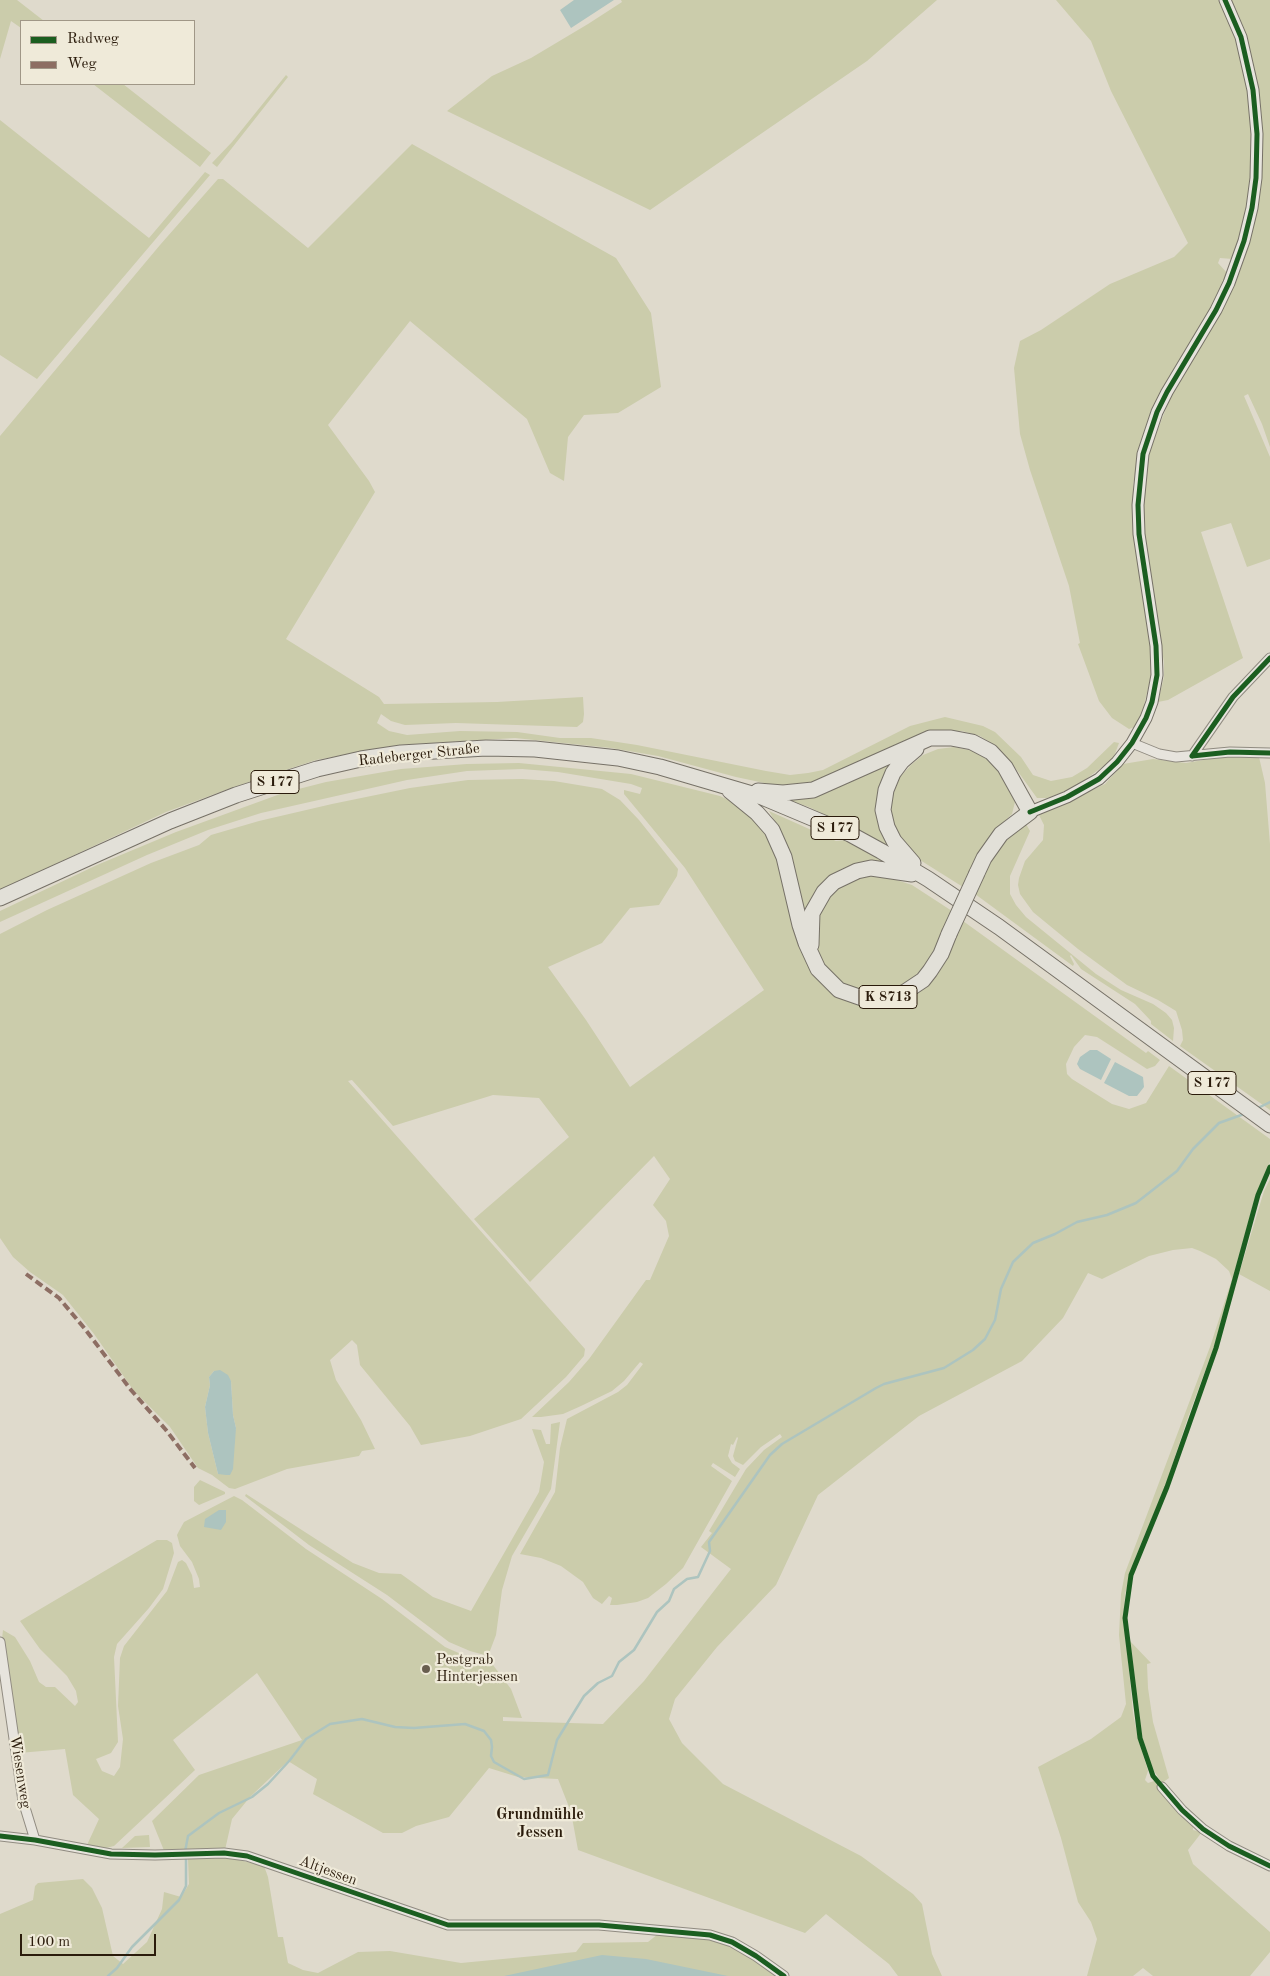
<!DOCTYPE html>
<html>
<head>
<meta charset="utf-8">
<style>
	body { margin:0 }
	#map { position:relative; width:1270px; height:1976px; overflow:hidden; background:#dfdacc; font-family:"Old Standard TT",serif }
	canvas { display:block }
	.legend { position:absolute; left:20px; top:20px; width:175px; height:65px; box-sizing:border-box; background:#efead9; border:1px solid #a09787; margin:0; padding:6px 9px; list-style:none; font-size:15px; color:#2a1b0b }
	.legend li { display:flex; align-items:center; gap:10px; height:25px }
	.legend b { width:25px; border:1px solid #a09787 }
	.scale { position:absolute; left:20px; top:1934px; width:136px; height:22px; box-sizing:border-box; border:2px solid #2a1b0b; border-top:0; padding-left:6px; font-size:15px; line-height:18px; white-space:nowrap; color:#2a1b0b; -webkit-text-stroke:4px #efead9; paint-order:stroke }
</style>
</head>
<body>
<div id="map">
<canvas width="1270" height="1976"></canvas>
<ul class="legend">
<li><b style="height:6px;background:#1b5e20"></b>Radweg</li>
<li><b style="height:6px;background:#8d6e63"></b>Weg</li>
</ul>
<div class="scale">100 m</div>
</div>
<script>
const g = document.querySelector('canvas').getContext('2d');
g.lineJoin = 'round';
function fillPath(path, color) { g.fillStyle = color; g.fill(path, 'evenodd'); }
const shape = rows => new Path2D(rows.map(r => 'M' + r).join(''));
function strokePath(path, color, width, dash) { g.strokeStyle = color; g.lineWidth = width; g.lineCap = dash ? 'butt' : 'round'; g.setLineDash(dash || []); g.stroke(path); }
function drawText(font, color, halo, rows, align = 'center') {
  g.font = font + ' "Old Standard TT",serif'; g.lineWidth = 4.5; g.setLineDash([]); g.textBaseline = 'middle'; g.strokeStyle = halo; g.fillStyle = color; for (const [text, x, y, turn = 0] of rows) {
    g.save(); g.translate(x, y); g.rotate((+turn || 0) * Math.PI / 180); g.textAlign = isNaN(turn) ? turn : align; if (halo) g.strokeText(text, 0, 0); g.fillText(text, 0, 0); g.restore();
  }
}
const green = shape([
	[0,0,17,0,44,21,21,21,21,28,11,21,0,59],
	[621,0,937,0,867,61,650,210,447,111,492,76,531,58,588,24,622,2],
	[1056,0,1220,0,1236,40,1249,93,1253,160,1246,210,1233,259,1220,258,1218,263,1228,274,1209,313,1176,365,1151,413,1138,456,1133,485,1133,508,1151,649,1151,676,1141,718,1135,727,1129,729,1112,718,1099,701,1078,644,1080,643,1069,586,1030,470,1020,434,1014,368,1020,341,1041,330,1110,284,1174,257,1188,243,1111,91,1091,41],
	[1231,0,1270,0,1270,447,1262,424,1248,394,1244,396,1270,457,1270,559,1247,567,1231,523,1201,532,1243,658,1168,700,1158,702,1164,677,1164,663,1145,535,1143,509,1149,452,1171,396,1235,285,1250,242,1257,210,1261,178,1263,134,1259,90,1245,35],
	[286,75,288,77,217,167,212,163,232,142],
	[93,84,123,84,211,153,200,167],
	[0,120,149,238,205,172,210,175,37,379,0,355],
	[412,144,616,258,651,313,661,387,618,413,584,415,568,437,564,481,550,473,527,419,410,321,328,425,369,481,375,492,286,639,379,697,384,704,497,702,583,697,584,714,583,722,577,727,456,723,405,725,391,721,381,714,377,723,389,731,407,735,460,731,517,732,560,738,591,738,637,745,766,771,790,775,808,773,823,770,910,726,945,717,983,726,995,732,1021,757,1033,775,1051,781,1072,777,1087,768,1114,742,1119,743,1113,759,1074,788,1047,798,1037,798,1011,762,996,746,980,736,962,731,931,731,819,783,788,788,736,777,658,756,611,748,515,738,398,745,316,760,231,788,166,812,0,890,0,436,160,245,218,179,223,179,308,248],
	[954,747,973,751,987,759,998,770,1015,802,1012,814,993,832,979,854,963,887,920,860,903,843,898,834,891,814,892,797,900,777,911,765,923,755,938,749],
	[1227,756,1259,757,1265,783,1270,844,1270,1110,1180,1046,1183,1040,1182,1030,1176,1011,1158,1000,1127,985,1078,949,1033,912,1020,894,1018,885,1019,878,1025,861,1043,840,1044,825,1039,815,1105,784,1123,764,1153,759,1186,763],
	[897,757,887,772,892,848,809,807,788,800,811,797,824,793],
	[519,763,631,774,720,796,743,807,765,831,835,993,907,997,963,921,1146,1053,1148,1051,1160,1060,1155,1066,1147,1069,1097,1037,1085,1035,1074,1047,1066,1064,1067,1074,1072,1079,1112,1104,1129,1109,1146,1103,1169,1066,1270,1139,1270,1162,1256,1194,1214,1347,1188,1417,1165,1487,1136,1556,1125,1594,1124,1617,1133,1713,1138,1738,1148,1771,1145,1780,1148,1783,1154,1781,1193,1825,1193,1830,1202,1832,1188,1850,1193,1864,1270,1932,1270,1952,1250,1976,1153,1976,1143,1968,1133,1976,1087,1976,1097,1939,1091,1922,1078,1902,1061,1838,1038,1767,1091,1739,1121,1717,1126,1704,1119,1635,1121,1594,1125,1573,1210,1347,1232,1279,1229,1271,1216,1259,1200,1251,1192,1248,1173,1250,1149,1256,1102,1279,1088,1273,1063,1318,1022,1361,919,1416,818,1495,776,1585,717,1647,675,1699,669,1719,682,1743,723,1784,861,1856,913,1894,922,1904,932,1954,942,1976,898,1976,889,1964,826,1914,805,1933,578,1850,571,1812,558,1779,518,1777,489,1768,449,1817,416,1826,402,1833,383,1833,313,1794,317,1779,288,1761,250,1797,232,1819,225,1850,165,1853,152,1821,199,1775,302,1740,257,1673,173,1740,195,1770,114,1846,106,1848,87,1845,99,1819,73,1795,65,1749,19,1753,2,1639,3,1630,15,1637,30,1661,39,1682,46,1687,55,1687,75,1706,78,1702,76,1691,67,1676,40,1649,20,1621,157,1540,167,1540,172,1543,174,1553,163,1589,149,1608,117,1644,114,1657,118,1742,111,1753,96,1759,102,1771,114,1776,120,1767,123,1739,118,1706,120,1658,124,1646,167,1591,178,1562,182,1560,186,1563,192,1575,194,1588,200,1587,199,1579,192,1562,180,1546,177,1535,179,1531,184,1522,234,1496,242,1500,306,1549,382,1599,445,1647,470,1658,490,1661,511,1689,522,1718,503,1717,503,1721,603,1724,644,1681,731,1569,701,1547,712,1533,709,1531,746,1469,764,1450,782,1437,780,1434,761,1447,743,1465,735,1461,733,1456,738,1438,737,1437,733,1445,731,1444,728,1456,732,1463,740,1469,735,1477,713,1463,711,1466,732,1481,683,1568,666,1584,648,1598,637,1602,617,1605,610,1605,612,1598,609,1596,602,1604,593,1598,583,1582,561,1566,541,1558,520,1554,555,1492,560,1448,567,1419,618,1392,627,1385,643,1364,640,1362,624,1381,612,1391,581,1406,563,1414,541,1417,532,1417,569,1382,589,1359,646,1280,650,1280,669,1236,666,1221,653,1205,670,1179,654,1156,530,1282,474,1219,569,1137,539,1098,493,1095,393,1126,352,1080,348,1081,585,1349,584,1356,566,1377,521,1419,470,1436,421,1445,410,1426,360,1365,357,1345,352,1340,330,1360,336,1380,361,1420,375,1449,362,1451,359,1456,287,1469,235,1489,229,1488,212,1475,198,1468,170,1427,134,1391,94,1334,63,1295,30,1272,13,1257,0,1238,0,934,47,910,151,863,199,845,211,835,259,821,332,804,410,788,468,780,522,779,554,781,602,789,620,800,639,820,678,869,677,876,659,905,630,908,602,943,548,967,586,1020,630,1087,764,990,685,868,624,794,624,790,640,794,642,788,631,784,558,772,522,769,467,771,407,780,261,813,208,830,147,855,0,922,0,911,97,865,176,832,283,793,326,782,401,769,467,764],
	[214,1371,231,1381,233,1415,236,1428,218,1474,208,1433,205,1407,210,1385,209,1377],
	[769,811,836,841,846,840,891,864,856,864,841,869,830,878,806,924,782,834],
	[1026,824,1030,831,1010,876,1010,894,1016,905,1026,917,1096,974,1121,990,1153,1004,1166,1013,1172,1020,1174,1028,1173,1041,1151,1024,1151,1021,1135,1004,1081,969,1071,955,1070,956,1074,964,1073,966,975,894,990,862,1004,839],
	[878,874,912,885,952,911,935,949,926,964,914,977,903,985,890,990,872,993,845,986,826,969,816,947,818,918,822,908,831,895,840,886,858,876],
	[1270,1179,1270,1291,1239,1274,1264,1191],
	[560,1422,551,1489,512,1556,502,1590,496,1635,488,1656,470,1651,449,1642,387,1595,309,1545,245,1496,246,1494,353,1563,379,1573,401,1574,433,1597,471,1611,539,1492,544,1462,532,1429,541,1430,546,1444,550,1444,551,1424],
	[200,1480,225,1492,225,1494,199,1505,194,1501,194,1487],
	[1129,1640,1151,1663,1147,1664,1148,1688,1153,1722,1169,1778,1162,1783,1152,1768,1142,1737],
	[149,1835,150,1847,122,1848,135,1836],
	[222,1858,239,1860,264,1866,268,1877,278,1937,283,1937,288,1963,303,1970,318,1973,358,1952,390,1951,461,1963,576,1952,583,1943,648,1942,658,1934,709,1939,729,1945,754,1959,777,1976,0,1976,0,1914,33,1900,35,1886,38,1883,83,1879,92,1888,102,1908,113,1956,123,1964,147,1942,162,1909,164,1892,181,1897,189,1884,188,1859]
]);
const water = shape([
	[574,0,614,0,571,28,560,10],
	[1090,1050,1097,1050,1111,1059,1101,1080,1080,1069,1077,1064,1080,1057],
	[1115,1062,1143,1077,1144,1087,1137,1096,1129,1096,1104,1083],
	[220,1370,228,1375,231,1381,233,1415,236,1428,233,1469,230,1475,226,1475,218,1474,208,1433,205,1407,210,1385,209,1377,214,1371],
	[219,1510,226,1510,226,1522,221,1530,204,1527,205,1519],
	[602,1955,646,1959,728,1976,504,1976]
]);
const stream = shape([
	[1256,1109,1270,1102],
	[185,1852,188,1836,219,1813,252,1797,268,1784,290,1760,306,1739,330,1724,362,1719,395,1727,414,1728,465,1724,484,1731,491,1740,492,1747,491,1756,494,1762,524,1779,548,1775,557,1740,584,1696,598,1683,612,1676,619,1662,634,1650,657,1612,669,1601,674,1589,687,1579,698,1577,710,1551,709,1542,770,1455,782,1444,876,1388,884,1384,944,1368,973,1350,985,1339,995,1320,1001,1289,1013,1262,1033,1243,1055,1234,1077,1222,1107,1215,1136,1203,1177,1171,1193,1149,1219,1123,1244,1114],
	[108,1976,117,1968,132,1947,179,1900,186,1886,186,1857]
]);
const street = shape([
	[1132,743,1159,754,1176,757,1230,752,1270,753],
	[1192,756,1233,697,1270,658],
	[0,1642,23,1801,35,1840],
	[1162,1787,1182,1810,1203,1829,1229,1846,1270,1866],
	[0,1836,35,1840,111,1854,155,1855,224,1853,247,1856,448,1925,599,1925,710,1935,732,1942,756,1956,784,1976]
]);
const secondary = shape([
	[1030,812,1067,797,1099,779,1117,762,1132,743,1146,718,1152,702,1157,675,1156,646,1139,534,1138,505,1143,454,1157,412,1167,392,1216,310,1229,283,1244,241,1252,208,1256,178,1257,134,1253,90,1241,37,1225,0]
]);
const highway = shape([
	[730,791,757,813,772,830,784,857,800,925,806,943,818,969,839,990,862,998,873,999,896,996,905,992,923,980,930,971,941,954,949,934],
	[758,791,783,793,813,790,930,738,951,738,972,742,991,752,1005,767,1030,812,1001,834,984,858,977,873],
	[913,863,894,841,887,827,883,810,886,790,893,773,902,761,916,749],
	[0,898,170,821,236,795,317,769,361,759,401,753,486,748,535,749,618,758,660,767,762,797,850,834,881,851,928,879,999,927,1270,1125],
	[811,945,812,913,824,892,834,882,857,871,871,868,912,874]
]);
const highwayBridge = shape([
	[949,934,977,873]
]);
const quiet = shape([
	[26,1274,59,1298,85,1329,131,1390,166,1430,195,1468]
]);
const cycleway = shape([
	[1192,756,1233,697,1270,658],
	[1192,756,1230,752,1270,753],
	[1030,812,1067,797,1099,779,1117,762,1132,743,1146,718,1152,702,1157,675,1156,646,1139,534,1138,505,1143,454,1157,412,1167,392,1216,310,1229,283,1244,241,1252,208,1256,178,1257,134,1253,90,1241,37,1225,0],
	[1270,1167,1258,1195,1216,1348,1167,1487,1131,1575,1125,1618,1140,1738,1153,1776,1182,1810,1203,1829,1229,1846,1270,1866],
	[0,1836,35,1840,111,1854,155,1855,224,1853,247,1856,448,1925,599,1925,710,1935,732,1942,756,1956,784,1976]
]);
const markers = [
	[426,1669,5,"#695e4f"]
];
const shields = [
	[275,782,48],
	[835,828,48],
	[888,997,58],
	[1212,1083,48]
];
const shieldNames = [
	["S 177",275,782],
	["S 177",835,828],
	["K 8713",888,997],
	["S 177",1212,1083]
];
const streetNames = [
	["Radeberger Straße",419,755,-6],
	["Wiesenweg",20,1772,81],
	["Altjessen",328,1871,20]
];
const poiNames = [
	["Pestgrab",436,1660],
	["Hinterjessen",436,1677]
];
const neighbourhoodNames = [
	["Grundmühle",540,1815],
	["Jessen",540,1833]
];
fillPath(green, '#cbccab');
fillPath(water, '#adc4bf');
strokePath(stream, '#adc4bf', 2.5);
strokePath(street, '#908b81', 11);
strokePath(secondary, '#767167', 13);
strokePath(highway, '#767167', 17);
strokePath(street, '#e7e4dd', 9);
strokePath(secondary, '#e7e4dd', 11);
strokePath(highway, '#e2e0d8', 15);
strokePath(highwayBridge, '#767167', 17, []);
strokePath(highwayBridge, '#e2e0d8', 15);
strokePath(quiet, '#8d6e63', 4, [8, 4]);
strokePath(cycleway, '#1b5e20', 5);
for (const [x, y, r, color] of markers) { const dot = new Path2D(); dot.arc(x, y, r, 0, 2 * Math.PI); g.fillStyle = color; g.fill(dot); strokePath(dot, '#efead9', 2); }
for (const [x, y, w] of shields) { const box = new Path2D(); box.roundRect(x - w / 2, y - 11.5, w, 23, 4); g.fillStyle = '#efead9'; g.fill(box); strokePath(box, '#2a1b0b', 1); }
drawText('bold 14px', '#2a1b0b', null, shieldNames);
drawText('15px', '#2a1b0b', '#efead9', streetNames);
drawText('15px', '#2a1b0b', '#efead9', poiNames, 'left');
drawText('bold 16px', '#2a1b0b', '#efead9', neighbourhoodNames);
</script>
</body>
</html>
